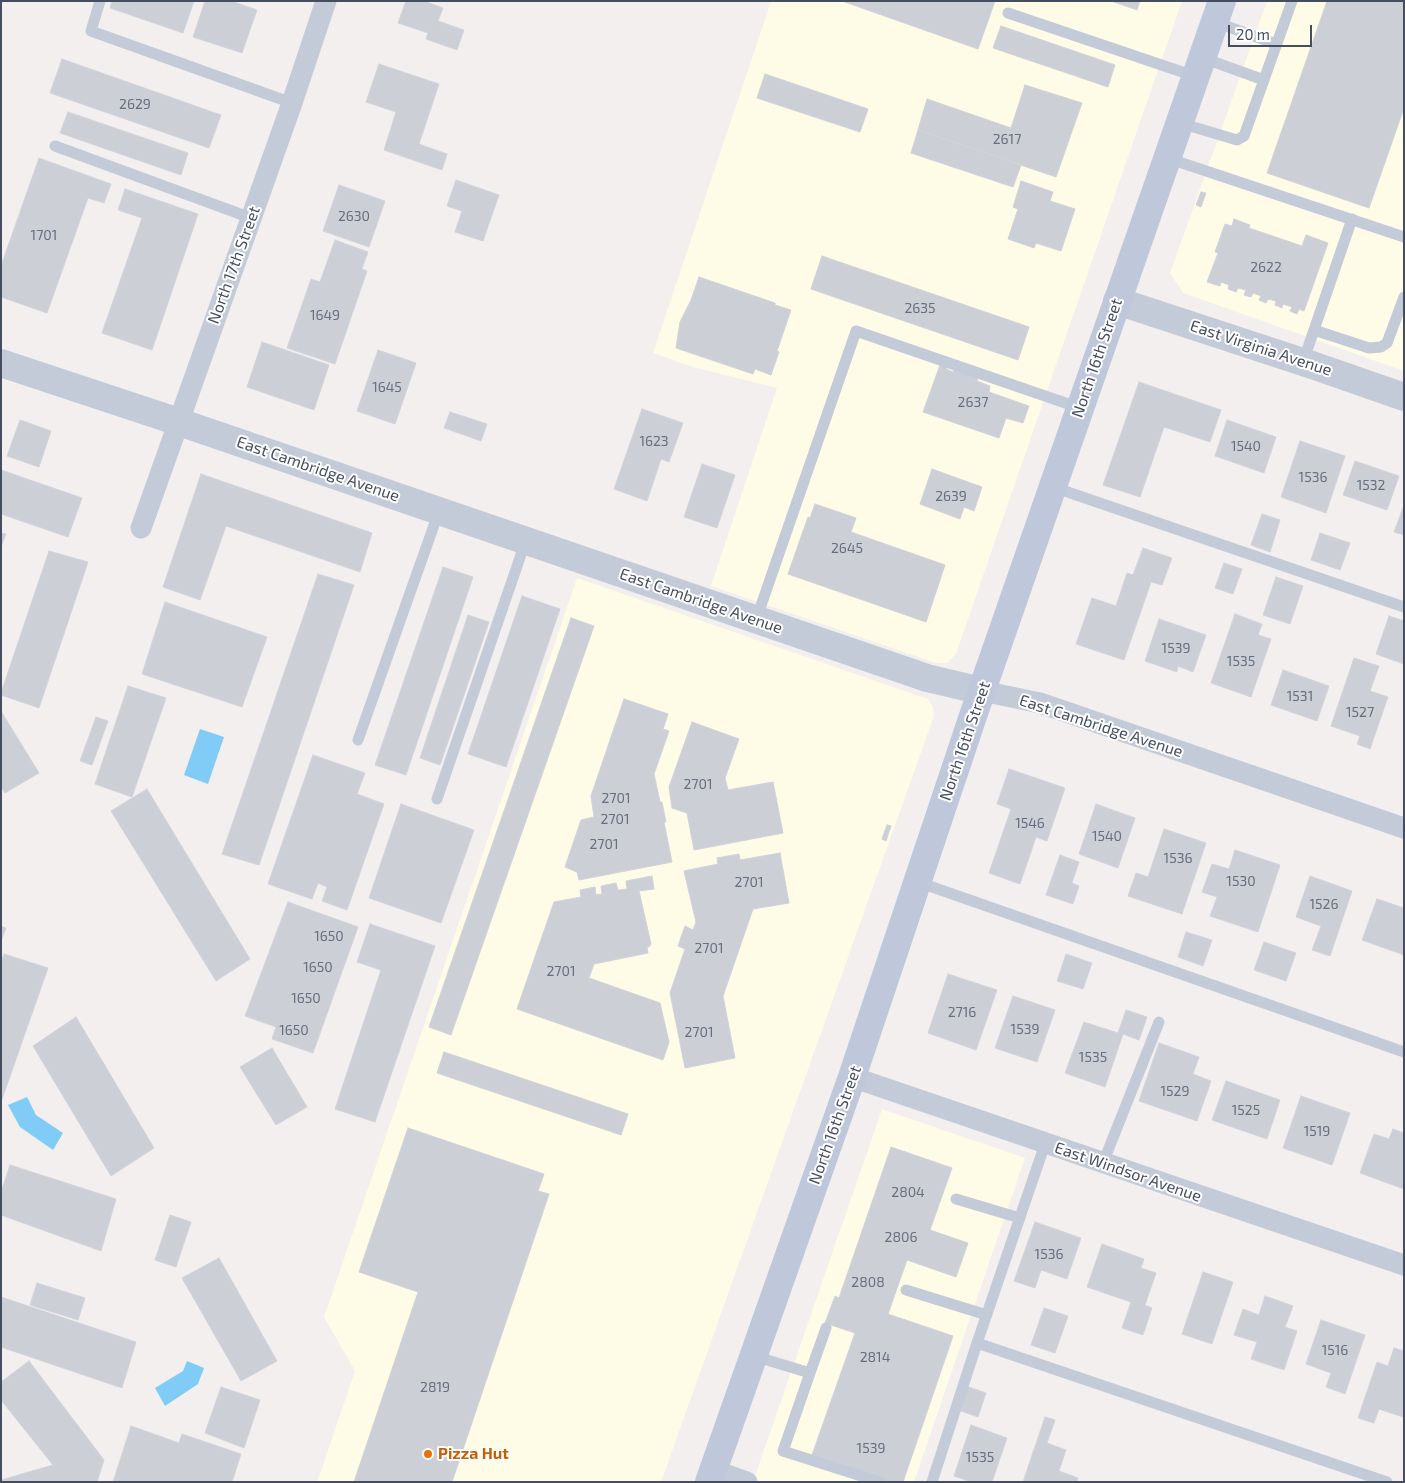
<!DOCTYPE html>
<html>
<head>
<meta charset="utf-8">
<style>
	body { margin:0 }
	#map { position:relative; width:1405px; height:1483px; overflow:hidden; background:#f2efee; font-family:"Exo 2",sans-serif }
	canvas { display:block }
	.frame { position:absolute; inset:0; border:2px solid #454e5f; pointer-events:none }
	.scale { position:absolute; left:1228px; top:25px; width:84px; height:22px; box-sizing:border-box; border:2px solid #454e5f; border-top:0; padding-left:6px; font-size:15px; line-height:18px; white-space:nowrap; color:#454e5f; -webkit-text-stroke:4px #fff; paint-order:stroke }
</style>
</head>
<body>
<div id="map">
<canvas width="1405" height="1483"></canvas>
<div class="frame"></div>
<div class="scale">20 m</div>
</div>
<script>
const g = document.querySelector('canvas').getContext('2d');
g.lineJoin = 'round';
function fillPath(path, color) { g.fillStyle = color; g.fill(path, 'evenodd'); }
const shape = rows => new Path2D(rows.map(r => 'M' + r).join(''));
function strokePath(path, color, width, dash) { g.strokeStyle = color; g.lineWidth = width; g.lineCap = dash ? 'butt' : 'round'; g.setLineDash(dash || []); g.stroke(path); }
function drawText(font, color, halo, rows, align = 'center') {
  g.font = font + ' "Exo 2",sans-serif'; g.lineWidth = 4; g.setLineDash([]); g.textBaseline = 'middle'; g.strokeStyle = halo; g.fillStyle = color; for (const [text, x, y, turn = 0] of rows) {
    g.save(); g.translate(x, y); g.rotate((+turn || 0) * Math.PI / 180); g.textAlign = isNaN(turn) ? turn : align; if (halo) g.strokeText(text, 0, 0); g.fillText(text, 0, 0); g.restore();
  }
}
const commercial = shape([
	[771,1,1182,1,956,654,947,663,936,663,711,586,777,388,693,367,653,353],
	[1267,1,1404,1,1404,371,1183,293,1170,273],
	[577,578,928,699,933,707,934,716,661,1482,317,1482,355,1371,324,1317],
	[882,1109,1025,1158,914,1482,753,1482]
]);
const water = shape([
	[200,729,224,737,208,784,184,775],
	[27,1097,36,1115,63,1133,53,1150,20,1127,8,1105],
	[187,1361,204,1368,198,1384,165,1406,155,1388,183,1371]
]);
const building = shape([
	[112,1,194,1,183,33,110,8,112,1],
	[205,1,231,1,257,10,242,53,193,37,205,1],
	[406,1,424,1,443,8,438,21,464,30,457,50,426,39,428,33,398,23,406,1],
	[842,1,995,1,978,49,842,1],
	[1111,1,1140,1,1137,10,1111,1],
	[1327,1,1404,1,1404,108,1369,208,1267,173,1327,1],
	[1001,26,1115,65,1108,87,993,48,1001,26],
	[62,59,221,115,209,148,50,93,62,59],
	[379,64,439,84,419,144,447,154,442,170,384,150,396,112,366,102,379,64],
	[765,74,868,109,860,132,757,98,765,74],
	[1025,85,1082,103,1056,177,918,130,927,99,1011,128,1025,85],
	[68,112,188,153,181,175,60,133,68,112],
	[918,130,1021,165,1013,187,911,153,918,130],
	[39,158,111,184,104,203,88,198,47,313,1,297,1,266,39,158],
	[456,180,499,195,483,241,455,232,462,211,447,206,456,180],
	[1021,181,1053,192,1050,201,1075,209,1061,251,1036,243,1034,248,1008,239,1018,209,1013,207,1021,181],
	[339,185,385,201,369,247,323,231,339,185],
	[125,189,198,214,152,350,102,333,142,218,118,210,125,189],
	[1201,192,1206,193,1201,207,1196,205,1201,192],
	[1234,219,1250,225,1249,228,1302,246,1306,235,1328,243,1304,311,1299,309,1297,314,1290,311,1292,307,1283,304,1282,308,1275,305,1276,301,1268,299,1266,303,1259,300,1261,296,1253,293,1251,297,1244,295,1246,290,1238,288,1236,292,1228,289,1229,285,1221,282,1220,286,1207,282,1218,253,1215,252,1225,224,1232,226,1234,219],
	[335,240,368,252,362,269,367,271,335,364,287,348,311,279,320,282,335,240],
	[822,256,1029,327,1018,360,811,289,822,256],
	[699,277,775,303,775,305,791,310,777,351,779,352,771,375,755,369,753,374,676,348,680,322,691,300,699,277],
	[262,342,329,365,314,410,247,387,262,342],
	[378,350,416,363,395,424,357,411,378,350],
	[940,365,947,367,946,369,953,372,954,370,978,377,977,381,990,386,989,392,1029,406,1023,423,1006,418,999,438,923,412,940,365],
	[1139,382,1221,410,1210,442,1164,427,1140,497,1103,485,1139,382],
	[642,409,683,423,669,462,661,459,647,501,614,489,642,409],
	[450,412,487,424,481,441,444,428,450,412],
	[20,420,51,431,39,467,7,456,20,420],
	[1227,420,1276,437,1264,473,1215,456,1227,420],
	[1300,441,1345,456,1326,513,1281,497,1300,441],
	[1355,461,1399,476,1387,510,1343,495,1355,461],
	[702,464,735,475,717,528,684,517,702,464],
	[932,469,982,487,974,511,964,507,960,519,920,504,932,469],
	[1,470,82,498,68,537,1,514,1,470],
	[201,474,372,533,360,572,226,526,200,600,163,587,201,474],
	[815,504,856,518,851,532,945,565,926,622,788,574,808,517,810,518,815,504],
	[1404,505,1404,535,1394,532,1404,505],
	[1262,514,1280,520,1270,552,1251,545,1262,514],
	[1,533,6,534,1,547,1,533],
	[1320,533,1350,543,1340,570,1311,560,1320,533],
	[1143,548,1172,558,1162,585,1151,582,1124,660,1076,644,1092,598,1116,606,1127,573,1133,575,1143,548],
	[49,551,88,562,39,708,1,695,1,693,49,551],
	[1224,563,1242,569,1233,594,1215,588,1224,563],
	[443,567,473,577,406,775,375,765,443,567],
	[318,574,354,585,259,865,222,854,318,574],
	[1276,577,1303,586,1290,624,1263,615,1276,577],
	[522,596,560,609,506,767,468,754,522,596],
	[165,602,267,637,242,707,142,674,165,602],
	[1235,614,1262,624,1258,635,1271,639,1251,697,1211,683,1235,614],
	[468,615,489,622,440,765,420,758,468,615],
	[1389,616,1404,621,1404,664,1376,654,1389,616],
	[571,618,594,626,451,1035,429,1027,571,618],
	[1159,619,1206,635,1193,672,1178,666,1177,672,1145,661,1159,619],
	[1354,658,1379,666,1370,691,1388,697,1370,749,1357,744,1360,736,1331,726,1354,658],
	[1283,670,1329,686,1317,721,1271,705,1283,670],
	[128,686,166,698,132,797,95,784,128,686],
	[624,699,668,714,663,729,669,731,654,774,660,802,662,802,666,822,664,822,672,862,579,880,577,872,565,867,581,820,594,817,591,796,624,699],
	[1,711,39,773,5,793,1,787,1,711],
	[96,717,108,721,92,765,80,761,96,717],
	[692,722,739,739,725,778,728,790,773,782,783,833,694,850,687,813,672,808,669,787,692,722],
	[313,755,365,773,357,794,384,804,347,910,322,901,327,887,318,883,312,899,268,884,313,755],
	[1009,769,1065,788,1047,841,1036,837,1020,884,989,873,1011,809,997,804,1009,769],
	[147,789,250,959,216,981,111,811,147,789],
	[401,804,474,830,441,923,369,898,401,804],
	[1096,804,1135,818,1118,868,1079,854,1096,804],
	[887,825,891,826,886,841,882,839,887,825],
	[1164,829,1206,843,1182,914,1128,896,1136,873,1148,877,1164,829],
	[1235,850,1280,865,1258,932,1210,916,1217,897,1202,892,1212,864,1229,869,1235,850],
	[780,853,789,903,753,909,723,996,735,1058,685,1068,670,993,685,949,678,946,685,926,693,930,696,922,684,871,718,864,717,858,739,854,740,860,780,853],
	[1060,855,1079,862,1072,883,1079,886,1073,904,1046,895,1060,855],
	[652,876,654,889,639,891,651,944,649,947,647,947,648,953,594,964,589,978,660,1003,669,1042,663,1060,517,1009,554,902,581,897,580,890,595,887,596,895,602,894,601,886,616,883,618,890,627,889,626,881,652,876],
	[1310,876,1352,891,1330,956,1312,950,1321,926,1296,917,1310,876],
	[1377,899,1404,908,1404,955,1362,940,1377,899],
	[288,902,358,927,313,1053,272,1039,276,1027,245,1016,288,902],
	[370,924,435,946,375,1122,335,1109,381,970,357,962,370,924],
	[1,926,6,928,1,941,1,926],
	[1186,932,1212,940,1203,966,1178,957,1186,932],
	[1264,942,1296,953,1286,981,1254,970,1264,942],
	[4,954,48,968,1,1102,1,962,4,954],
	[1066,954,1092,963,1083,989,1057,981,1066,954],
	[948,974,997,990,976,1050,928,1033,948,974],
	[1013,996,1055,1010,1037,1062,995,1048,1013,996],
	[1126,1010,1147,1017,1139,1040,1123,1034,1105,1087,1065,1073,1084,1022,1118,1033,1126,1010],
	[76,1017,154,1148,111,1176,33,1046,76,1017],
	[1159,1043,1199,1057,1193,1074,1211,1081,1197,1121,1139,1101,1159,1043],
	[272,1048,307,1107,276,1125,240,1067,272,1048],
	[444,1052,628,1114,621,1135,437,1073,444,1052],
	[1226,1081,1280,1100,1267,1139,1212,1120,1226,1081],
	[1301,1096,1350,1113,1332,1165,1283,1148,1301,1096],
	[408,1128,544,1174,538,1191,549,1194,452,1482,354,1482,418,1292,359,1272,408,1128],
	[1393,1129,1404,1133,1404,1189,1360,1173,1374,1134,1389,1139,1393,1129],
	[891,1147,952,1168,930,1230,968,1243,956,1277,907,1260,888,1314,953,1336,903,1482,889,1482,812,1455,855,1333,825,1323,835,1296,839,1298,891,1147],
	[10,1165,116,1199,101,1251,1,1215,1,1192,10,1165],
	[170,1215,191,1222,176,1267,155,1260,170,1215],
	[1035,1222,1081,1238,1067,1279,1041,1270,1035,1288,1014,1281,1035,1222],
	[1102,1244,1144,1259,1141,1268,1156,1273,1145,1305,1152,1308,1143,1335,1122,1328,1131,1302,1087,1287,1102,1244],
	[219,1258,277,1361,241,1381,182,1278,219,1258],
	[1203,1272,1233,1282,1212,1344,1182,1334,1203,1272],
	[37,1283,85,1298,78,1320,30,1305,37,1283],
	[1265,1296,1293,1306,1285,1327,1297,1331,1284,1370,1251,1359,1257,1342,1234,1335,1243,1309,1259,1315,1265,1296],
	[1,1297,136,1342,122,1388,1,1347,1,1297],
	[1044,1308,1068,1316,1055,1353,1031,1345,1044,1308],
	[1321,1320,1365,1335,1345,1394,1326,1387,1331,1373,1306,1364,1321,1320],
	[1394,1348,1404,1351,1403,1417,1379,1409,1374,1423,1358,1418,1377,1362,1388,1366,1394,1348],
	[29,1361,104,1460,97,1482,1,1482,1,1480,53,1465,1,1400,1,1382,29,1361],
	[966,1386,986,1393,978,1417,958,1410,966,1386],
	[221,1387,260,1400,244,1448,205,1433,221,1387],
	[1045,1417,1055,1420,1047,1443,1066,1450,1059,1471,1078,1478,1077,1482,1023,1482,1045,1417],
	[971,1425,1007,1438,992,1482,971,1482,954,1476,971,1425],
	[131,1426,179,1443,182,1434,241,1454,232,1482,113,1482,131,1426]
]);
const service = shape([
	[100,1,91,31,292,103],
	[1008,13,1197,77],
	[1215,22,1276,44],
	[1203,58,1264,80],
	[1180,123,1237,140,1244,136,1292,1],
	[55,146,251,218],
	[1167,158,1404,237],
	[1314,330,1369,348,1381,347,1387,343,1404,297],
	[1303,362,1352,219],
	[1053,487,1404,607],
	[756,620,856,331,1080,408],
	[358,740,439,511],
	[437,799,526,540],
	[918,882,1404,1052],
	[1103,1163,1159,1022],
	[956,1199,1020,1218],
	[906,1290,987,1315],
	[977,1343,1387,1482],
	[754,1356,810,1373,826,1328],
	[810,1373,783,1451,880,1482],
	[932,1482,977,1343,1045,1144]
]);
const minor = shape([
	[141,528,292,103,326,1],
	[982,691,1040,703,1404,828],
	[852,1077,1404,1265],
	[714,1470,747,1482]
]);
const tertiary = shape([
	[1117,301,1312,365,1404,397],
	[1,363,179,422,927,678,982,691]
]);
const secondary = shape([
	[709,1482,852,1077,974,713,1222,1]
]);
const markers = [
	[428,1454,5,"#e8710a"]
];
const numberNames = [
	["2629",135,104],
	["2617",1007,139],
	["2630",354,216],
	["1701",44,235],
	["2622",1266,267],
	["2635",920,308],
	["1649",325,315],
	["1645",387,387],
	["2637",973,402],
	["1623",654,441],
	["1540",1246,446],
	["1536",1313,477],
	["1532",1371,485],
	["2639",951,496],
	["2645",847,548],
	["1539",1176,648],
	["1535",1241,661],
	["1531",1300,696],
	["1527",1360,712],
	["2701",698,784],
	["2701",616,798],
	["2701",615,819],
	["1546",1030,823],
	["1540",1107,836],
	["2701",604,844],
	["1536",1178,858],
	["1530",1241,881],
	["2701",749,882],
	["1526",1324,904],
	["1650",329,936],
	["2701",709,948],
	["1650",318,967],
	["2701",561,971],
	["1650",306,998],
	["2716",962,1012],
	["1539",1025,1029],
	["1650",294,1030],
	["2701",699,1032],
	["1535",1093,1057],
	["1529",1175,1091],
	["1525",1246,1110],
	["1519",1317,1131],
	["2804",908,1192],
	["2806",901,1237],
	["1536",1049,1254],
	["2808",868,1282],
	["1516",1335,1350],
	["2814",875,1357],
	["2819",435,1387],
	["1539",871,1448],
	["1535",980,1457]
];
const streetNames = [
	["North 17th Street",234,265,-70],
	["East Virginia Avenue",1261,348,18],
	["North 16th Street",1097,358,-71],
	["East Cambridge Avenue",318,469,19],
	["East Cambridge Avenue",701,601,19],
	["East Cambridge Avenue",1101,726,18],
	["North 16th Street",965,741,-71],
	["North 16th Street",835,1125,-70],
	["East Windsor Avenue",1128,1172,19]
];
const foodNames = [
	["Pizza Hut",438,1454]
];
fillPath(commercial, '#fefbe6');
fillPath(water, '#80ccf6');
fillPath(building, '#cdcfd7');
strokePath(building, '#d2d3db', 1);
strokePath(service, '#c4cbd8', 11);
strokePath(minor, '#c4cbd8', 21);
strokePath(tertiary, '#c4cbd8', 28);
strokePath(secondary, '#bfc8da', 28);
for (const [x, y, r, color] of markers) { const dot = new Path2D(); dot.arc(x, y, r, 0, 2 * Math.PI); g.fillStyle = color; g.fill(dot); strokePath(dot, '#fff', 2); }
drawText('14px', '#676e7d', null, numberNames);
drawText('16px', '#454e5f', '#fff', streetNames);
drawText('bold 16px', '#c56008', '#fff', foodNames, 'left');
</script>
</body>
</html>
